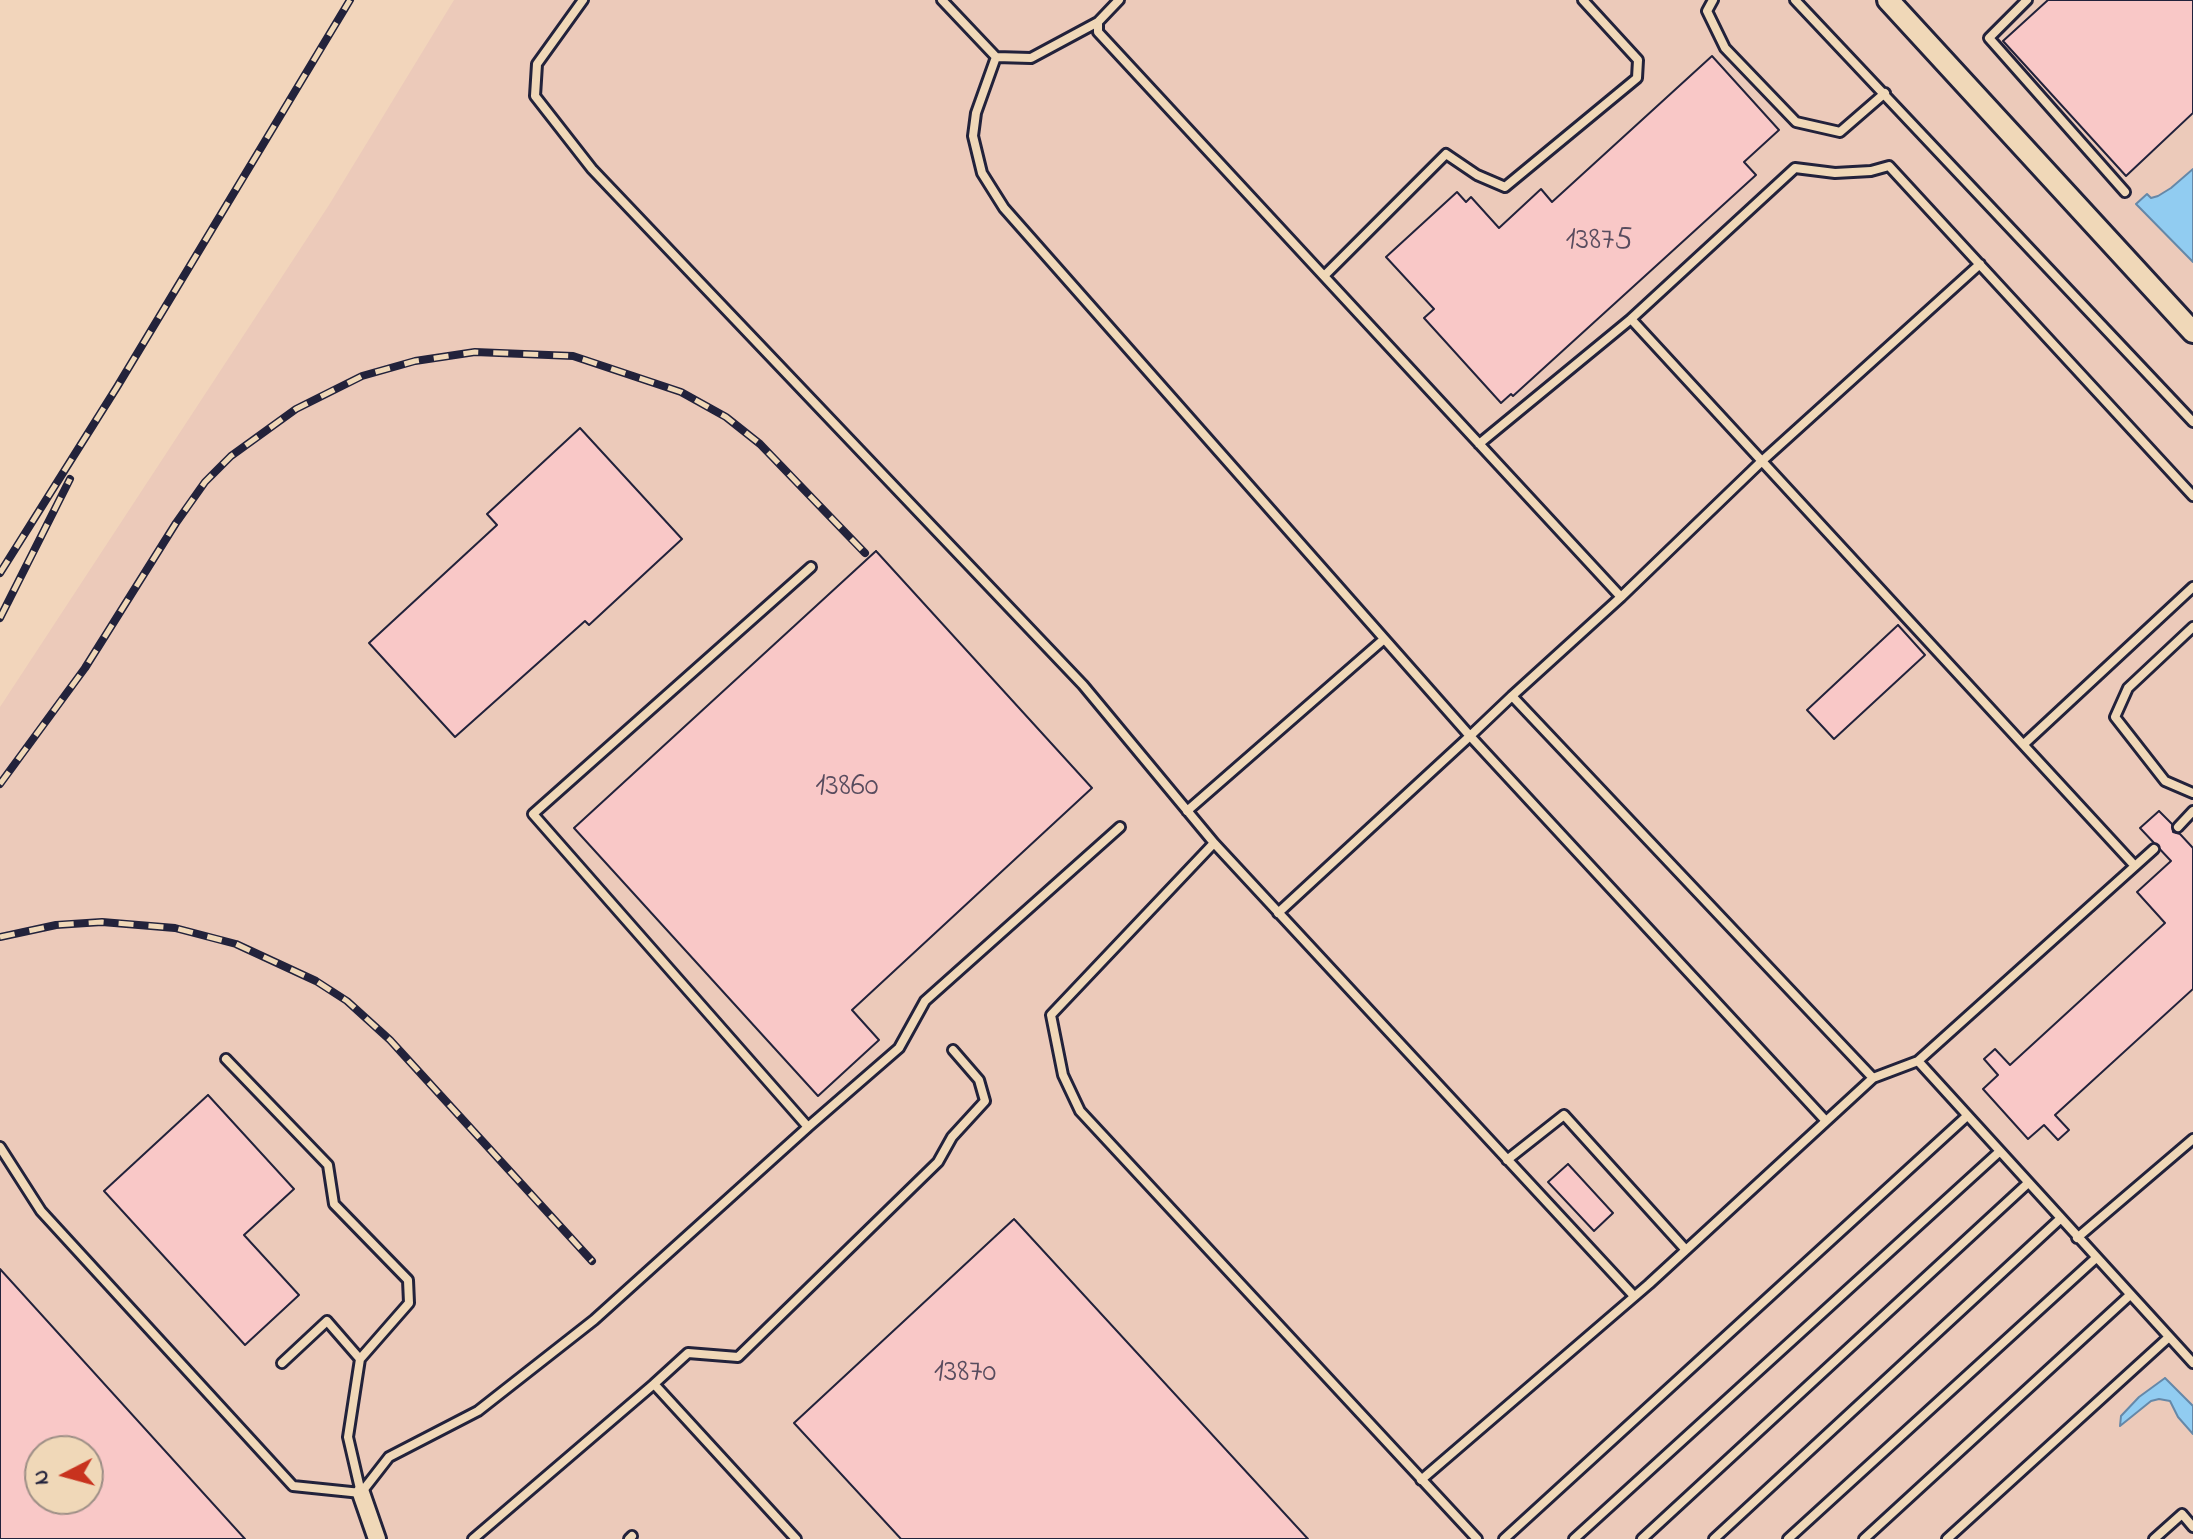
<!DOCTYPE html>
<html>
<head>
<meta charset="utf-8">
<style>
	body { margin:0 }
	#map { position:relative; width:2193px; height:1539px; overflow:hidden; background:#f2d5bb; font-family:"Indie Flower",sans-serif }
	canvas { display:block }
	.north { position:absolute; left:24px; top:1435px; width:80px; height:80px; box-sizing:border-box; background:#f0d8b8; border:2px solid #9e8f86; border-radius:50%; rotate:264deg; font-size:22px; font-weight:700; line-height:32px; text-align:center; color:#22223b }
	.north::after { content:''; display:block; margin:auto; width:28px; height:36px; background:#c8321e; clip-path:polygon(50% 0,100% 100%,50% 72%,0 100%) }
</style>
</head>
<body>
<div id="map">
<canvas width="2193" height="1539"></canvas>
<div class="north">N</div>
</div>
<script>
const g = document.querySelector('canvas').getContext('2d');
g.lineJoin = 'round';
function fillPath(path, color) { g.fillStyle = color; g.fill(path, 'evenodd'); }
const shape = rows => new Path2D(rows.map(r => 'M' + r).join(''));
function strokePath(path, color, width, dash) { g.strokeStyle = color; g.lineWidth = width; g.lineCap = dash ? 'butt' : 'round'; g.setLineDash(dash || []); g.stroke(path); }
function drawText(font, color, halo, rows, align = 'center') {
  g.font = font + ' "Indie Flower",sans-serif'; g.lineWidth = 7; g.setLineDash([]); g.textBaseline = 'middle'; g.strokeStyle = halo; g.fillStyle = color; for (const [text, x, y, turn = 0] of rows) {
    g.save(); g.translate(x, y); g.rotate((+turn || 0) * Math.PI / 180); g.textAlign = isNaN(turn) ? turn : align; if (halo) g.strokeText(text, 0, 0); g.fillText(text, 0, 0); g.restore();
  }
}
const built = shape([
	[454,0,2193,0,2193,1539,0,1539,0,707,329,205],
	[40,1451,88,1451,88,1499,40,1499]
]);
const water = shape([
	[2193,169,2193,262,2136,204,2147,194,2151,198,2158,196,2171,188,2193,169],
	[2165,1378,2193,1406,2193,1434,2178,1417,2170,1401,2159,1399,2151,1401,2120,1426,2121,1416,2139,1397,2165,1378]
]);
const building = shape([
	[2048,0,2193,0,2193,113,2126,176,2003,41,2048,0],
	[1712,56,1779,130,1744,162,1756,175,1513,396,1511,394,1501,403,1424,318,1434,309,1386,257,1457,192,1466,202,1471,197,1499,228,1541,189,1552,202,1712,56],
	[580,428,682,539,589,625,585,621,455,737,369,643,497,525,487,514,580,428],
	[876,551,1092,788,852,1010,879,1040,818,1096,574,828,876,551],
	[1898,625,1925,655,1834,739,1807,710,1898,625],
	[2159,811,2172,824,2173,832,2180,834,2193,848,2193,989,2055,1115,2069,1130,2058,1140,2044,1125,2028,1139,1983,1089,1998,1075,1984,1059,1995,1049,2010,1065,2165,923,2137,892,2171,861,2140,828,2159,811],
	[208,1095,294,1189,244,1235,299,1295,245,1345,104,1191,208,1095],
	[1568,1164,1613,1213,1594,1231,1548,1182,1568,1164],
	[1014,1219,1308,1539,901,1539,794,1423,1014,1219],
	[0,1269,245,1539,0,1539,0,1269],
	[40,1451,88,1451,88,1499,40,1499,40,1451]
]);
const service = shape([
	[583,0,537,64,535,96,592,169,1083,685,1214,843,1051,1015,1063,1075,1080,1111,1477,1539],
	[942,0,996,57,1031,58,1098,22],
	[1119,0,1098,22,1098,32,1621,597,1512,696,1873,1078,1918,1061],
	[1713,0,1707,11,1725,48,1796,122,1840,132,1885,93],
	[1795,0,2193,422],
	[2027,0,1989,38,2125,192],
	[996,57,976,113,973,136,982,173,1004,208,1470,736,1512,696],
	[1324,276,1446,154,1477,175,1505,187,1637,78,1638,60,1583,0],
	[1479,444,1631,319],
	[1621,597,1762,461,1980,264],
	[2193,627,2128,688,2115,717,2165,781,2193,793],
	[2024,744,2193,587],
	[1187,811,1383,640],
	[2178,827,2193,811],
	[1214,843,1634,1296],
	[2154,849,1918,1061,2193,1363],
	[2135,866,1631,319,1795,168,1835,173,1871,171,1889,166,2193,496],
	[1278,913,1470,736,1826,1121],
	[226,1059,328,1165,334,1204,408,1280,409,1303,360,1359],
	[808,1127,899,1048,925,1001,1120,827],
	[0,1147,41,1211,293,1486,361,1493],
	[1507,1160,1564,1115,1686,1250],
	[2077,1238,2193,1139],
	[282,1363,327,1321,360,1359,348,1437,361,1493],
	[654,1384,688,1353,738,1357,938,1162,952,1137,985,1101,979,1080,953,1050],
	[1421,1480,1649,1284,1873,1078],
	[361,1493,389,1457,478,1411,594,1320,808,1127,533,814,811,567],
	[473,1539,654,1384,796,1539],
	[629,1539,632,1536],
	[1504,1539,1967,1116],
	[1574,1539,1999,1152],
	[1642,1539,2027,1184],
	[1714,1539,2060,1219],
	[1788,1539,2096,1258],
	[1864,1539,2130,1295],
	[1947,1539,2169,1337],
	[2154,1539,2182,1514,2193,1527]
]);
const minor = shape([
	[361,1493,377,1539]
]);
const tertiary = shape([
	[1888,0,2193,332]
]);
const rail = shape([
	[0,573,117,387,350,0],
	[0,618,70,479],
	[0,784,85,668,176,523,205,482,231,456,296,409,362,376,415,361,475,352,573,356,681,392,726,417,760,444,865,553],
	[0,937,56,925,102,922,175,928,236,944,316,981,347,1001,390,1040,592,1261]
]);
const numberNames = [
	["13875",1599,243],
	["13860",847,789],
	["13870",965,1375]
];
fillPath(built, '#eccaba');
fillPath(water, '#91ccf1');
strokePath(water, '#6588a8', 2);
fillPath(building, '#f9c8c7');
strokePath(building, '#22223b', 2);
strokePath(service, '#22223b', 14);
strokePath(minor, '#22223b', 22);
strokePath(tertiary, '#22223b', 26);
strokePath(service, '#f0d8b8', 8);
strokePath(minor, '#f0d8b8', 16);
strokePath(tertiary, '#f0d8b8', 20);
strokePath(rail, '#22223b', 8);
strokePath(rail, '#f0d8b8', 5, [15]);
drawText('32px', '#584c5e', null, numberNames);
</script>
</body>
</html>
